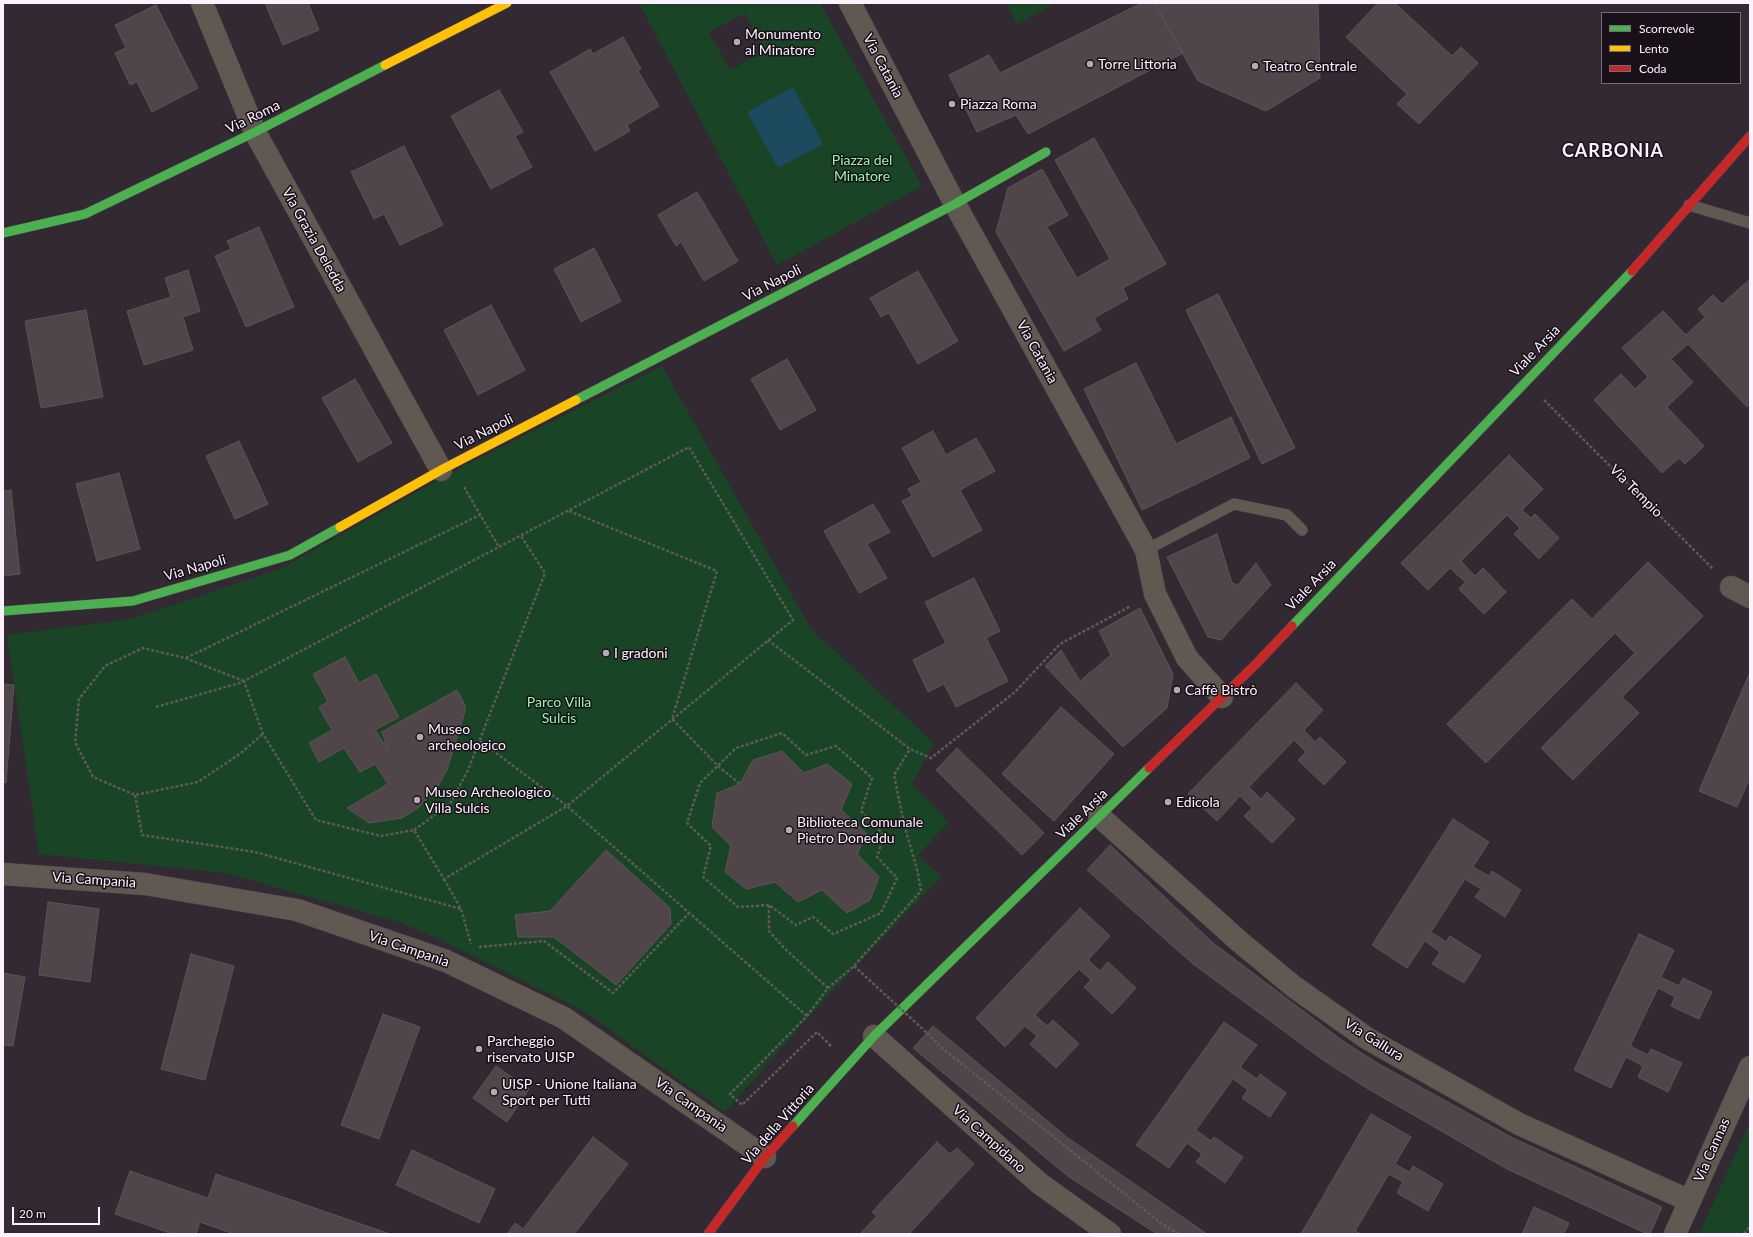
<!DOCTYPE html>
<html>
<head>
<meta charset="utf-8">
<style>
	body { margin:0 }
	#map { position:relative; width:1753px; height:1237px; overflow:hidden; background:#322932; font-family:Lato,sans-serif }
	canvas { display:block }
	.frame { position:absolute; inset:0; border:4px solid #fcf1fc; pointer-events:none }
	.legend { position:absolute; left:1601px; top:12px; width:140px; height:72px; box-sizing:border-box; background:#191119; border:1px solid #746b74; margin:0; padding:5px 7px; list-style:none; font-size:12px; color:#fcf1fc }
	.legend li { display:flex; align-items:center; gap:8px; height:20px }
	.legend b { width:20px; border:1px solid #746b74 }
	.scale { position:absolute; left:12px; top:1207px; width:88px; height:18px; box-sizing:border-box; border:2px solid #fcf1fc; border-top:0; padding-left:5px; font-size:12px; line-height:14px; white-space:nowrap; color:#fcf1fc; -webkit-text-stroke:3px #191119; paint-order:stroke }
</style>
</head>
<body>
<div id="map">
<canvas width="1753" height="1237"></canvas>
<div class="frame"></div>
<ul class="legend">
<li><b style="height:5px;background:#4caf50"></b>Scorrevole</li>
<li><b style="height:5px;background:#ffc107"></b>Lento</li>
<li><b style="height:5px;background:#c62828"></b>Coda</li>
</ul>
<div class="scale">20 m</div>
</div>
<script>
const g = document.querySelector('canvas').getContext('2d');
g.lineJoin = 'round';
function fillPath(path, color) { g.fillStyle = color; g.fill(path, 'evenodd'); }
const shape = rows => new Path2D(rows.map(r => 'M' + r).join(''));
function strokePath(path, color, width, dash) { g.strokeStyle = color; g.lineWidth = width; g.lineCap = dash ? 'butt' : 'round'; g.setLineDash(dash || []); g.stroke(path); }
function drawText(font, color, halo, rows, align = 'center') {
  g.font = font + ' Lato,sans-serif'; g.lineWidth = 3; g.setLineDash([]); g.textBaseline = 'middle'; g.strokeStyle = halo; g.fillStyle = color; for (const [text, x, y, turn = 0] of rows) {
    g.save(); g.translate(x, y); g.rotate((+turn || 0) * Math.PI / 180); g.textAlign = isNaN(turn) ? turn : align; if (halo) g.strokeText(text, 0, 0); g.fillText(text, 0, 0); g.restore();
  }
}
const green = shape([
	[639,3,820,3,922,186,777,265],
	[745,13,765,51,730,70,709,32],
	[1006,3,1057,3,1017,24],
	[662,366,811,629,934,743,912,784,949,822,918,855,941,877,833,990,725,1112,582,1010,438,939,402,923,225,873,39,854,7,635,131,619,280,569,456,470],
	[1750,1122,1750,1234,1699,1234]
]);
const water = shape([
	[793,87,823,144,778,168,747,112]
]);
const building = shape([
	[265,3,308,3,319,30,283,45,265,3],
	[1142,3,1154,3,1183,53,1028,134,1016,115,977,132,949,75,989,55,1000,73,1142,3],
	[1154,3,1318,3,1320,78,1266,111,1198,81,1154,3],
	[1378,3,1395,3,1452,56,1461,47,1478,63,1419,124,1397,104,1407,94,1346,37,1378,3],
	[156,5,198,88,152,112,137,82,130,85,115,53,126,48,115,25,156,5],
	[623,37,641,69,638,71,659,106,627,125,630,131,595,151,550,72,590,49,593,54,623,37],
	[499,90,523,132,515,136,532,167,491,189,451,116,499,90],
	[1094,138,1166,264,1123,288,1128,299,1094,318,1101,330,1064,351,996,232,1008,188,1042,169,1068,215,1047,227,1077,278,1110,259,1055,160,1094,138],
	[404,146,443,225,400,245,384,214,374,219,351,172,404,146],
	[697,192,738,261,704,281,681,242,676,246,658,215,697,192],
	[259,227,294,307,246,327,215,256,231,249,227,241,259,227],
	[594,248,621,301,581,322,554,269,594,248],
	[188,270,200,311,183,317,193,350,144,365,127,311,171,297,165,278,188,270],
	[918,271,958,341,918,364,889,313,881,317,870,298,918,271],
	[1750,279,1750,404,1747,407,1688,344,1671,359,1693,382,1667,407,1704,446,1685,464,1679,458,1662,473,1594,400,1621,374,1635,389,1648,377,1622,348,1663,311,1686,335,1705,317,1698,309,1713,295,1722,304,1750,279],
	[1218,294,1295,448,1262,464,1186,310,1218,294],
	[491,305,525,370,478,395,444,330,491,305],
	[86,310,103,397,41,408,25,321,86,310],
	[787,359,816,410,780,430,751,379,787,359],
	[1136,363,1176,444,1231,417,1250,458,1142,510,1084,389,1136,363],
	[355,379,392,443,358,462,322,398,355,379],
	[933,431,946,455,976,438,995,471,960,490,982,530,933,557,902,501,912,496,908,489,921,482,902,448,933,431],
	[239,441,268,504,235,519,206,456,239,441],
	[1509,455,1543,489,1522,510,1531,518,1535,514,1559,538,1539,559,1514,534,1520,528,1507,515,1461,561,1475,576,1483,568,1506,592,1484,614,1459,589,1465,582,1450,568,1428,590,1401,563,1509,455],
	[119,473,140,549,97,561,76,484,119,473],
	[11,490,20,574,3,576,3,491,11,490],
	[873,504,890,532,867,544,887,578,859,593,824,531,873,504],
	[1217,534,1232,583,1238,585,1256,563,1271,585,1221,640,1208,637,1167,557,1217,534],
	[1648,562,1703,616,1622,697,1639,713,1573,780,1541,748,1635,653,1615,633,1486,763,1447,724,1572,599,1592,619,1648,562],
	[974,578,1000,631,986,638,1008,681,956,707,944,684,928,692,913,660,946,643,925,602,974,578],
	[1140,608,1173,674,1167,708,1123,747,1045,666,1061,650,1080,681,1111,655,1099,631,1140,608],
	[345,657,359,683,376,674,399,717,375,730,388,750,382,732,457,690,465,705,465,711,447,770,436,790,418,808,402,818,369,823,347,808,388,784,375,764,360,772,344,748,319,762,309,743,332,730,319,707,328,702,313,674,345,657],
	[1750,672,1750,781,1749,780,1737,807,1699,791,1750,672],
	[1296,683,1323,710,1304,730,1315,742,1320,737,1346,762,1324,785,1298,760,1306,752,1294,740,1249,787,1261,799,1267,792,1295,819,1272,843,1244,816,1252,808,1240,796,1217,821,1188,794,1296,683],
	[3,684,14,685,6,783,3,782,3,684],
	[1061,707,1114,754,1054,821,1002,774,1061,707],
	[957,748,1044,833,1022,855,936,770,957,748],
	[782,751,804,773,827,764,852,784,841,810,867,834,857,854,879,877,870,900,847,913,822,890,798,902,775,882,746,889,725,872,731,846,712,827,717,793,740,784,753,760,782,751],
	[1453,819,1489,842,1473,867,1489,876,1492,871,1521,890,1505,917,1475,897,1481,889,1465,879,1431,932,1446,942,1450,936,1481,956,1464,983,1432,964,1440,952,1425,941,1407,968,1372,945,1453,819],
	[1110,845,1212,942,1343,1041,1379,1064,1511,1137,1662,1207,1650,1234,1647,1234,1507,1169,1365,1087,1323,1060,1193,964,1087,870,1110,845],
	[606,850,670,908,671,924,616,985,554,937,518,937,515,915,550,911,606,850],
	[48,902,99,909,90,982,39,975,48,902],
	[1080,908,1110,936,1088,960,1100,971,1108,962,1136,988,1112,1014,1084,987,1091,980,1079,969,1035,1015,1047,1026,1053,1020,1079,1044,1056,1068,1030,1044,1037,1036,1025,1026,1005,1047,976,1018,1080,908],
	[1639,934,1674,950,1661,977,1679,986,1683,978,1712,992,1699,1019,1671,1006,1675,997,1658,988,1630,1046,1648,1055,1651,1049,1682,1063,1668,1092,1638,1077,1643,1066,1626,1057,1611,1088,1574,1070,1639,934],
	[191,954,234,966,205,1080,161,1069,191,954],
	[3,973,25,977,13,1046,3,1045,3,973],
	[383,1014,420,1027,379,1139,341,1125,383,1014],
	[1224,1022,1257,1045,1240,1067,1257,1079,1260,1074,1286,1093,1270,1117,1242,1098,1248,1090,1233,1079,1196,1130,1211,1141,1214,1137,1243,1157,1225,1183,1196,1162,1202,1154,1187,1143,1169,1168,1136,1145,1224,1022],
	[933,1026,1068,1138,1207,1234,1157,1234,1069,1177,913,1048,933,1026],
	[496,1066,529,1089,507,1122,473,1098,496,1066],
	[1371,1114,1411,1137,1395,1164,1409,1172,1413,1166,1443,1184,1428,1211,1397,1193,1403,1182,1389,1174,1355,1231,1361,1234,1301,1234,1371,1114],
	[593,1137,628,1164,574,1234,507,1234,515,1223,523,1229,593,1137],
	[937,1142,950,1154,957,1148,974,1164,909,1234,860,1234,877,1216,872,1212,937,1142],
	[412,1150,495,1189,479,1223,396,1185,412,1150],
	[130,1171,208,1198,216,1174,390,1234,234,1234,200,1222,196,1234,173,1234,115,1214,130,1171],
	[1534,1207,1569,1223,1564,1234,1522,1234,1534,1207]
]);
const path = shape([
	[1544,400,1713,569],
	[464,487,499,547],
	[569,511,717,571,672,719,718,766,740,784],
	[768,640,910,749,931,758,1015,692,1060,644,1131,606],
	[186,658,480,515],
	[244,681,185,658,143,648,105,666,79,699,75,742,93,777,135,795,198,782,241,753,263,734],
	[156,707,243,682],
	[480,741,567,806,444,879,414,830,381,836,316,820,263,734,244,681,689,447,793,620,567,806,807,1016],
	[135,795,142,835,255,852,461,909],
	[414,830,450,804,468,770,545,573,521,536],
	[444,879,461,909,471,944],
	[769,905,738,907,703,877,711,846,687,823,700,783,736,748,782,733,806,755,836,746,872,778,861,811,884,835,877,857,897,878,881,913,833,934,813,917,796,925,769,905,769,931,784,948,828,988],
	[479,947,544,941,613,993,689,913],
	[927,1033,943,1049,1030,1118,1162,1224,1179,1234],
	[831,1046,817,1032,742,1105,730,1094,807,1016,828,988,854,966,921,891,918,873,904,824,894,775,910,749],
	[1744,1234,1750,1226]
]);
const lane = shape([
	[1689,205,1750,223],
	[1146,550,1234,504,1287,515,1302,530]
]);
const street = shape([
	[202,3,255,132,441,470],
	[850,3,955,204,1146,550,1155,594,1187,658,1222,697],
	[1731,587,1750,597],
	[1099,816,1240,942,1293,986,1368,1039,1519,1124,1690,1201],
	[3,874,145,884,297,910,446,961,564,1018,765,1157],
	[874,1036,1039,1183,1110,1234],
	[1675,1234,1750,1067]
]);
const fast = shape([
	[3,233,85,214,255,132,385,65],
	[576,400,955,204,1046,152],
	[3,611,133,601,290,555,340,527],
	[1292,626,1632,271],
	[793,1126,874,1036,1149,768]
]);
const slow = shape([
	[385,65,507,3],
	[340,527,441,470,576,400]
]);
const jam = shape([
	[1632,271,1750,136],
	[1149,768,1255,665,1292,626],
	[708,1234,765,1157,793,1126]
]);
const pathBridge = shape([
	[854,966,927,1033]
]);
const markers = [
	[737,42,4,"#b5abb5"],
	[1090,64,4,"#b5abb5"],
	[1255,66,4,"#b5abb5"],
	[952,104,4,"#b5abb5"],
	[606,653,4,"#b5abb5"],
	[1177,690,4,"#b5abb5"],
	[420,737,4,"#b5abb5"],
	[417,800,4,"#b5abb5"],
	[1168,802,4,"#b5abb5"],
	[789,830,4,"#b5abb5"],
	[479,1049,4,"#b5abb5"],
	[494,1092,4,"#b5abb5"]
];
const poiNames = [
	["Monumento",745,34],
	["al Minatore",745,50],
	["Torre Littoria",1098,64],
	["Teatro Centrale",1263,66],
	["Piazza Roma",960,104],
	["I gradoni",614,653],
	["Caffè Bistrò",1185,690],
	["Museo",428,729],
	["archeologico",428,745],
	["Museo Archeologico",425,792],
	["Villa Sulcis",425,808],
	["Edicola",1176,802],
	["Biblioteca Comunale",797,822],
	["Pietro Doneddu",797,838],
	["Parcheggio",487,1041],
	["riservato UISP",487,1057],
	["UISP - Unione Italiana",502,1084],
	["Sport per Tutti",502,1100]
];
const streetNames = [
	["Via Catania",883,66,62],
	["Via Roma",253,117,-26],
	["Via Grazia Deledda",314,240,61],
	["Via Napoli",772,283,-27],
	["Viale Arsia",1535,351,-46],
	["Via Catania",1037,352,61],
	["Via Napoli",484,432,-27],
	["Via Tempio",1636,491,45],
	["Via Napoli",195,568,-16],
	["Viale Arsia",1311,585,-46],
	["Viale Arsia",1082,814,-44],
	["Via Campania",94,880,4],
	["Via Campania",409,949,19],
	["Via Gallura",1374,1040,32],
	["Via Campania",691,1105,35],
	["Via della Vittoria",778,1124,-49],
	["Via Campidano",989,1139,42],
	["Via Cannas",1712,1150,-66]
];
const parkNames = [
	["Piazza del",862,160],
	["Minatore",862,176],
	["Parco Villa",559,702],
	["Sulcis",559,718]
];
const districtNames = [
	["CARBONIA",1613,151]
];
fillPath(green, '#194526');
fillPath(water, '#1c4b60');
fillPath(building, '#50464a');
strokePath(building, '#5d5357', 1);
strokePath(lane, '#4d464d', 12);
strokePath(street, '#4d464d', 23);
strokePath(fast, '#4d464d', 10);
strokePath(slow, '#4d464d', 10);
strokePath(jam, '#4d464d', 10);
strokePath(path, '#5f5957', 2.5, [3, 2]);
strokePath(lane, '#5f5952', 11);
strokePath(street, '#5f5952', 22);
strokePath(fast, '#4caf50', 9);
strokePath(slow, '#ffc107', 9);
strokePath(jam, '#c62828', 9);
strokePath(pathBridge, '#5f5957', 2.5, [3, 2]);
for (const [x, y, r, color] of markers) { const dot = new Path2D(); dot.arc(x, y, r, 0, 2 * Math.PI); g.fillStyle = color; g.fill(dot); strokePath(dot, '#191119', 1.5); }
drawText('14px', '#fcf1fc', '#191119', poiNames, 'left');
drawText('14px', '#fcf1fc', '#191119', streetNames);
drawText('14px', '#95f5a9', '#191119', parkNames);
g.letterSpacing = '1px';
drawText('bold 18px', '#fcf1fc', '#191119', districtNames);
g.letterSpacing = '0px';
</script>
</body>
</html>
